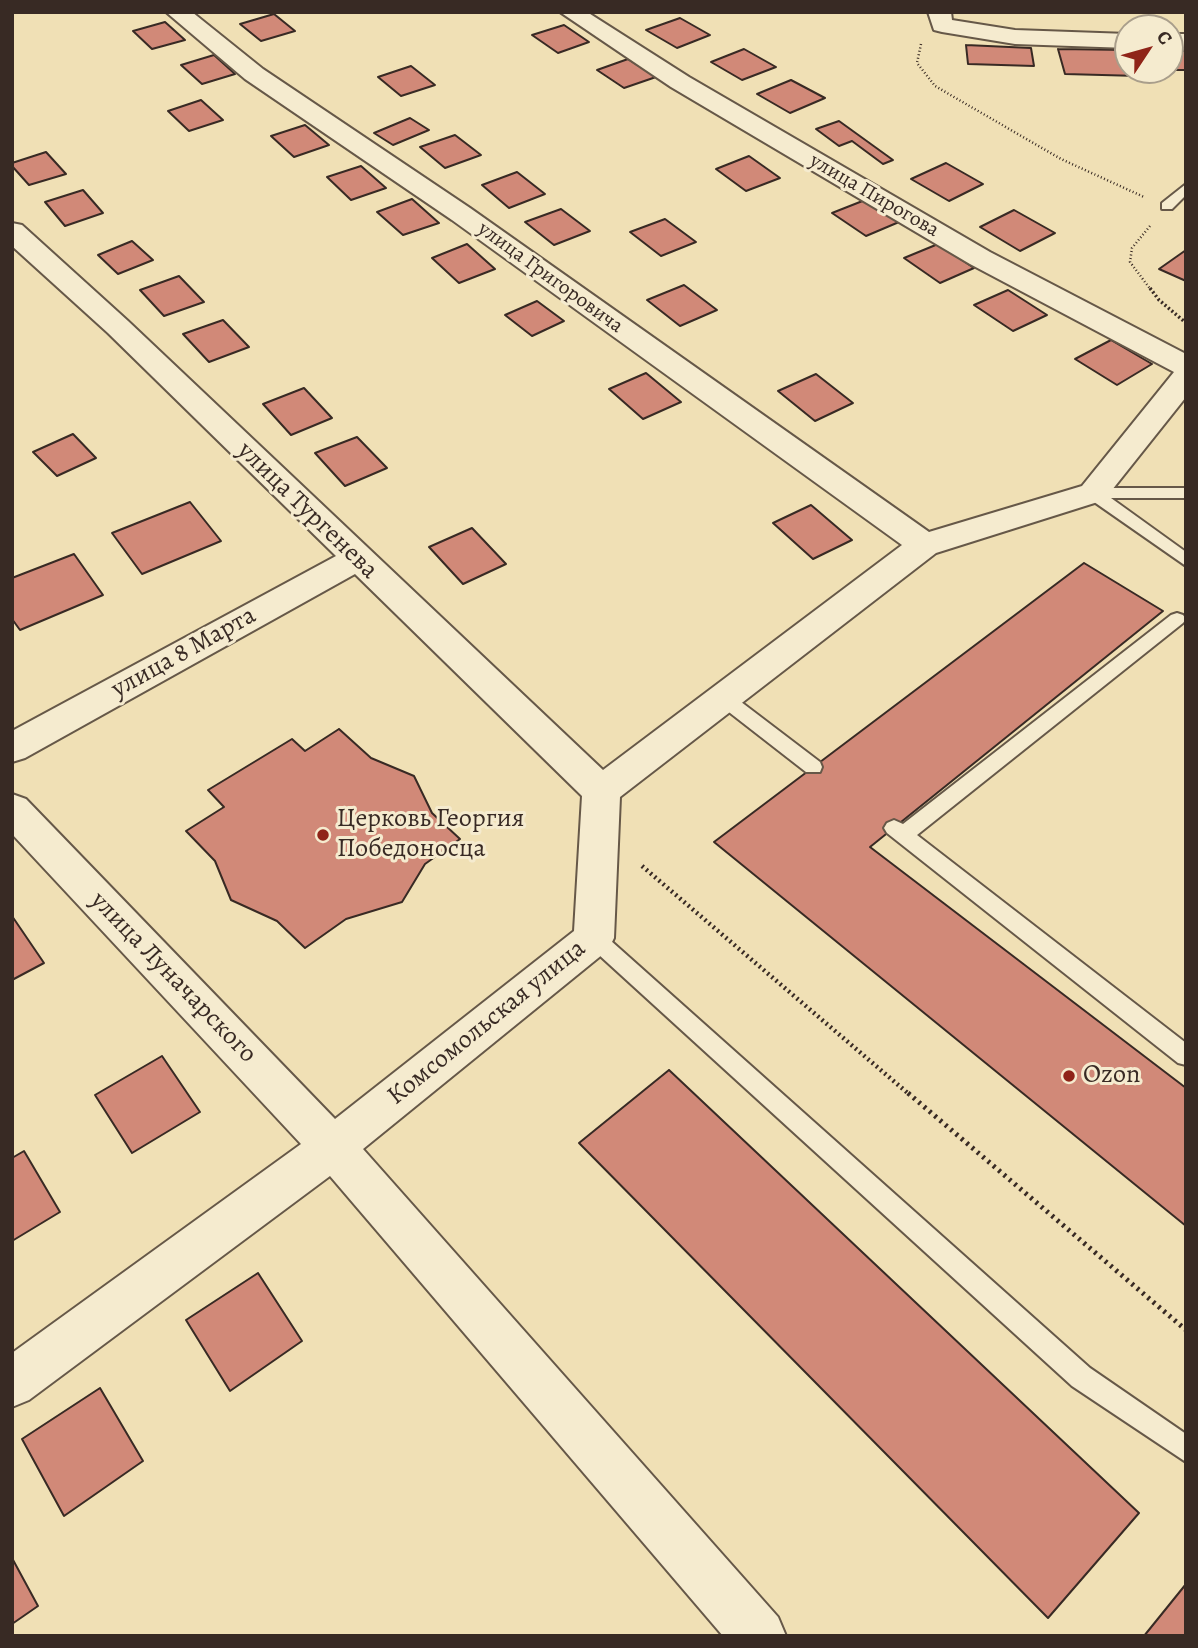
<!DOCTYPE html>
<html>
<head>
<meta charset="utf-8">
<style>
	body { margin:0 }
	#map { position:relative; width:1198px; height:1648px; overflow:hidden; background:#f0e0b5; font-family:Alegreya,serif }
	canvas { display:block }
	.frame { position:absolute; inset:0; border:14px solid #382a24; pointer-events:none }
	.north { position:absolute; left:1114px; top:14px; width:70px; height:70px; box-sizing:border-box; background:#f5ebcf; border:2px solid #a99e8b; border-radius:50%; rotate:54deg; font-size:19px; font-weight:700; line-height:28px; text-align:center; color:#382a24 }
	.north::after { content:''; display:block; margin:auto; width:24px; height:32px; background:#8f2418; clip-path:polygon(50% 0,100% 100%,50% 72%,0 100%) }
</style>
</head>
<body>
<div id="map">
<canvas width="1198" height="1648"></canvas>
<div class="frame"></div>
<div class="north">С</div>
</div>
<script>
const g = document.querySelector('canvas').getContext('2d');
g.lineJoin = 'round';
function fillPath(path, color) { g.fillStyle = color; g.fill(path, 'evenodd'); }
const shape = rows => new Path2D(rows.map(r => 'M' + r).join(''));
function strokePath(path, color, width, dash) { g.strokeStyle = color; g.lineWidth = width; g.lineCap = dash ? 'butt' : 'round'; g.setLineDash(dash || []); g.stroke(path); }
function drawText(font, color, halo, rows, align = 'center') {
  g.font = font + ' Alegreya,serif'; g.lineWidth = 6; g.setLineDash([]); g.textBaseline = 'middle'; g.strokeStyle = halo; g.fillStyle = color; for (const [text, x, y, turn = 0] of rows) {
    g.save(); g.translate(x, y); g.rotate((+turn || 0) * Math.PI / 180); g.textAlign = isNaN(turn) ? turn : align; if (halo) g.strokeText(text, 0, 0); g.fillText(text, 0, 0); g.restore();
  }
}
const building = shape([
	[274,14,295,31,261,41,240,24,274,14],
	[680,18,710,35,677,48,646,30,680,18],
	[165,22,185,40,152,49,133,31,165,22],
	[564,25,589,42,558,53,532,35,564,25],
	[966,45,1031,48,1034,66,968,64,966,45],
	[744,49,776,67,742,80,711,62,744,49],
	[1058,49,1128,50,1128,70,1137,70,1139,76,1065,74,1058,49],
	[1170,51,1186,51,1186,70,1174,70,1170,51],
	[214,55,235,74,202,84,181,65,214,55],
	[628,59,656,77,624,88,597,70,628,59],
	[411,66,435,85,401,96,378,77,411,66],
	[791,80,825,98,790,113,757,94,791,80],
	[201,100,223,120,189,131,168,111,201,100],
	[410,118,429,130,393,145,374,133,410,118],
	[839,121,893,160,883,164,852,141,839,146,816,129,839,121],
	[305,125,329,145,294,157,271,136,305,125],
	[455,135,481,155,445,168,420,147,455,135],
	[46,152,66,174,29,185,12,166,12,163,46,152],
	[749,156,780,178,746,191,716,169,749,156],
	[946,163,983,184,949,201,911,179,946,163],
	[361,166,386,188,351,200,327,177,361,166],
	[517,172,545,194,509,208,482,185,517,172],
	[83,190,103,213,65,226,45,202,83,190],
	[412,199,439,223,403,235,377,212,412,199],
	[865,200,899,222,866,236,832,213,865,200],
	[561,209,590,231,554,245,525,222,561,209],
	[1014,210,1055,233,1020,251,980,227,1014,210],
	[665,219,696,242,661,256,630,232,665,219],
	[132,241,153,260,118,274,98,255,132,241],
	[467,244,495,269,459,283,432,258,467,244],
	[938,244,974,268,940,283,904,258,938,244],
	[1186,250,1186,281,1159,269,1186,250],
	[179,276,204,302,164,316,140,290,179,276],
	[684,285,717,310,680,326,647,300,684,285],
	[1008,290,1047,315,1013,331,974,305,1008,290],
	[537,301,564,321,532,336,505,315,537,301],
	[223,320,249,347,209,362,183,334,223,320],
	[1111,340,1152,364,1117,385,1075,359,1111,340],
	[646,373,681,402,643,419,609,389,646,373],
	[816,374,853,403,815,421,778,391,816,374],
	[304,388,332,418,291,435,263,404,304,388],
	[73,434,96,458,57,476,33,452,73,434],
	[357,437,387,468,345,486,315,453,357,437],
	[190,502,221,541,142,574,112,533,190,502],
	[811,505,852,540,813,559,773,523,811,505],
	[472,528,506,564,463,584,429,547,472,528],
	[74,554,103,595,20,630,12,619,12,578,74,554],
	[1084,563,1163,611,870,847,1186,1088,1186,1226,714,842,1084,563],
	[339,729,371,758,414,776,432,813,460,839,425,864,402,902,346,919,305,948,277,921,231,900,215,861,186,831,224,807,208,790,292,739,305,751,339,729],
	[12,916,44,963,12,980,12,916],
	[162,1056,200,1112,132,1153,95,1095,162,1056],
	[669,1070,1139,1513,1048,1618,579,1143,669,1070],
	[24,1151,60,1212,12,1241,12,1158,24,1151],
	[258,1273,302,1341,230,1391,186,1320,258,1273],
	[100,1388,143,1461,64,1516,22,1439,100,1388],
	[12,1558,38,1606,12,1624,12,1558],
	[1186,1584,1186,1636,1144,1636,1186,1584]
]);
const pathFar3 = shape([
	[921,44,917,63,935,86,1061,159,1144,197],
	[1150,226,1132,248,1130,262,1151,290]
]);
const pathFar2 = shape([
	[1150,288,1159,300,1186,323]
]);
const pathFar1 = shape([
	[642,866,910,1095]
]);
const path = shape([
	[908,1093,1186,1330]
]);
const lane = shape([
	[1186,184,1186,195,1172,209,1162,209,1162,203,1186,184],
	[1093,488,1186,488,1186,498,1111,498,1186,552,1186,566,1087,497,1085,493,1093,488],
	[1177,613,1183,615,1186,619,1183,623,917,835,1186,1043,1186,1065,1178,1063,887,833,884,828,887,823,894,820,903,824,1171,615,1177,613],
	[722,690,728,692,820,762,822,767,820,772,806,772,716,702,713,697,716,692,722,690],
	[594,930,601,932,1090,1368,1186,1434,1186,1462,1072,1386,587,944,584,938,587,932,594,930]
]);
const street = shape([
	[166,12,192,12,263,69,470,208,929,532,1082,486,1174,372,970,264,671,87,560,12,587,12,689,77,990,252,1186,354,1186,397,1104,500,936,553,620,797,614,938,608,950,363,1149,778,1617,786,1636,723,1636,330,1176,29,1400,12,1407,12,1353,301,1144,12,834,12,794,26,799,335,1119,574,931,582,796,355,574,25,758,12,762,12,731,336,556,108,333,12,246,12,223,22,225,128,321,603,770,902,545,452,220,245,79,166,12],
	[928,12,951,12,952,20,1015,30,1128,34,1128,48,1015,44,942,32,934,30,928,12],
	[1170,34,1186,34,1186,48,1170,48,1170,34]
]);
const markers = [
	[323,835,7,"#8f2418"],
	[1069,1076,7,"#8f2418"]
];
const farStreetnames = [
	["улица Пирогова",874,196,30],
	["улица Григоровича",550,278,36]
];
const streetNames = [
	["улица Тургенева",307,511,44],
	["улица 8 Марта",184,653,-29],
	["улица Луначарского",173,978,46],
	["Комсомольская улица",487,1023,-39]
];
const poiNames = [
	["Церковь Георгия",337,820],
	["Победоносца",337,850],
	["Ozon",1083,1076]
];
fillPath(building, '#d18978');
strokePath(building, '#382a24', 2);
strokePath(lane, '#665848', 4);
strokePath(street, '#665848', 4);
strokePath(pathFar3, '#382a24', 2.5, [1, 2.5]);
strokePath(pathFar2, '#382a24', 3.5, [2, 2.5]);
strokePath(pathFar1, '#382a24', 4.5, [2, 3.5]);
strokePath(path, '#382a24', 5, [2.5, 4.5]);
fillPath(lane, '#f5ebcf');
fillPath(street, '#f5ebcf');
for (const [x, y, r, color] of markers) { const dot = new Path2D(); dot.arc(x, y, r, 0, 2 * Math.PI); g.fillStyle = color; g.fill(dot); strokePath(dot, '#f5ebcf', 2.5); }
drawText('21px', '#382a24', '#f5ebcf', farStreetnames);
drawText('26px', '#382a24', '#f5ebcf', streetNames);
drawText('26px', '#382a24', '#f5ebcf', poiNames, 'left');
</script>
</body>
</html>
